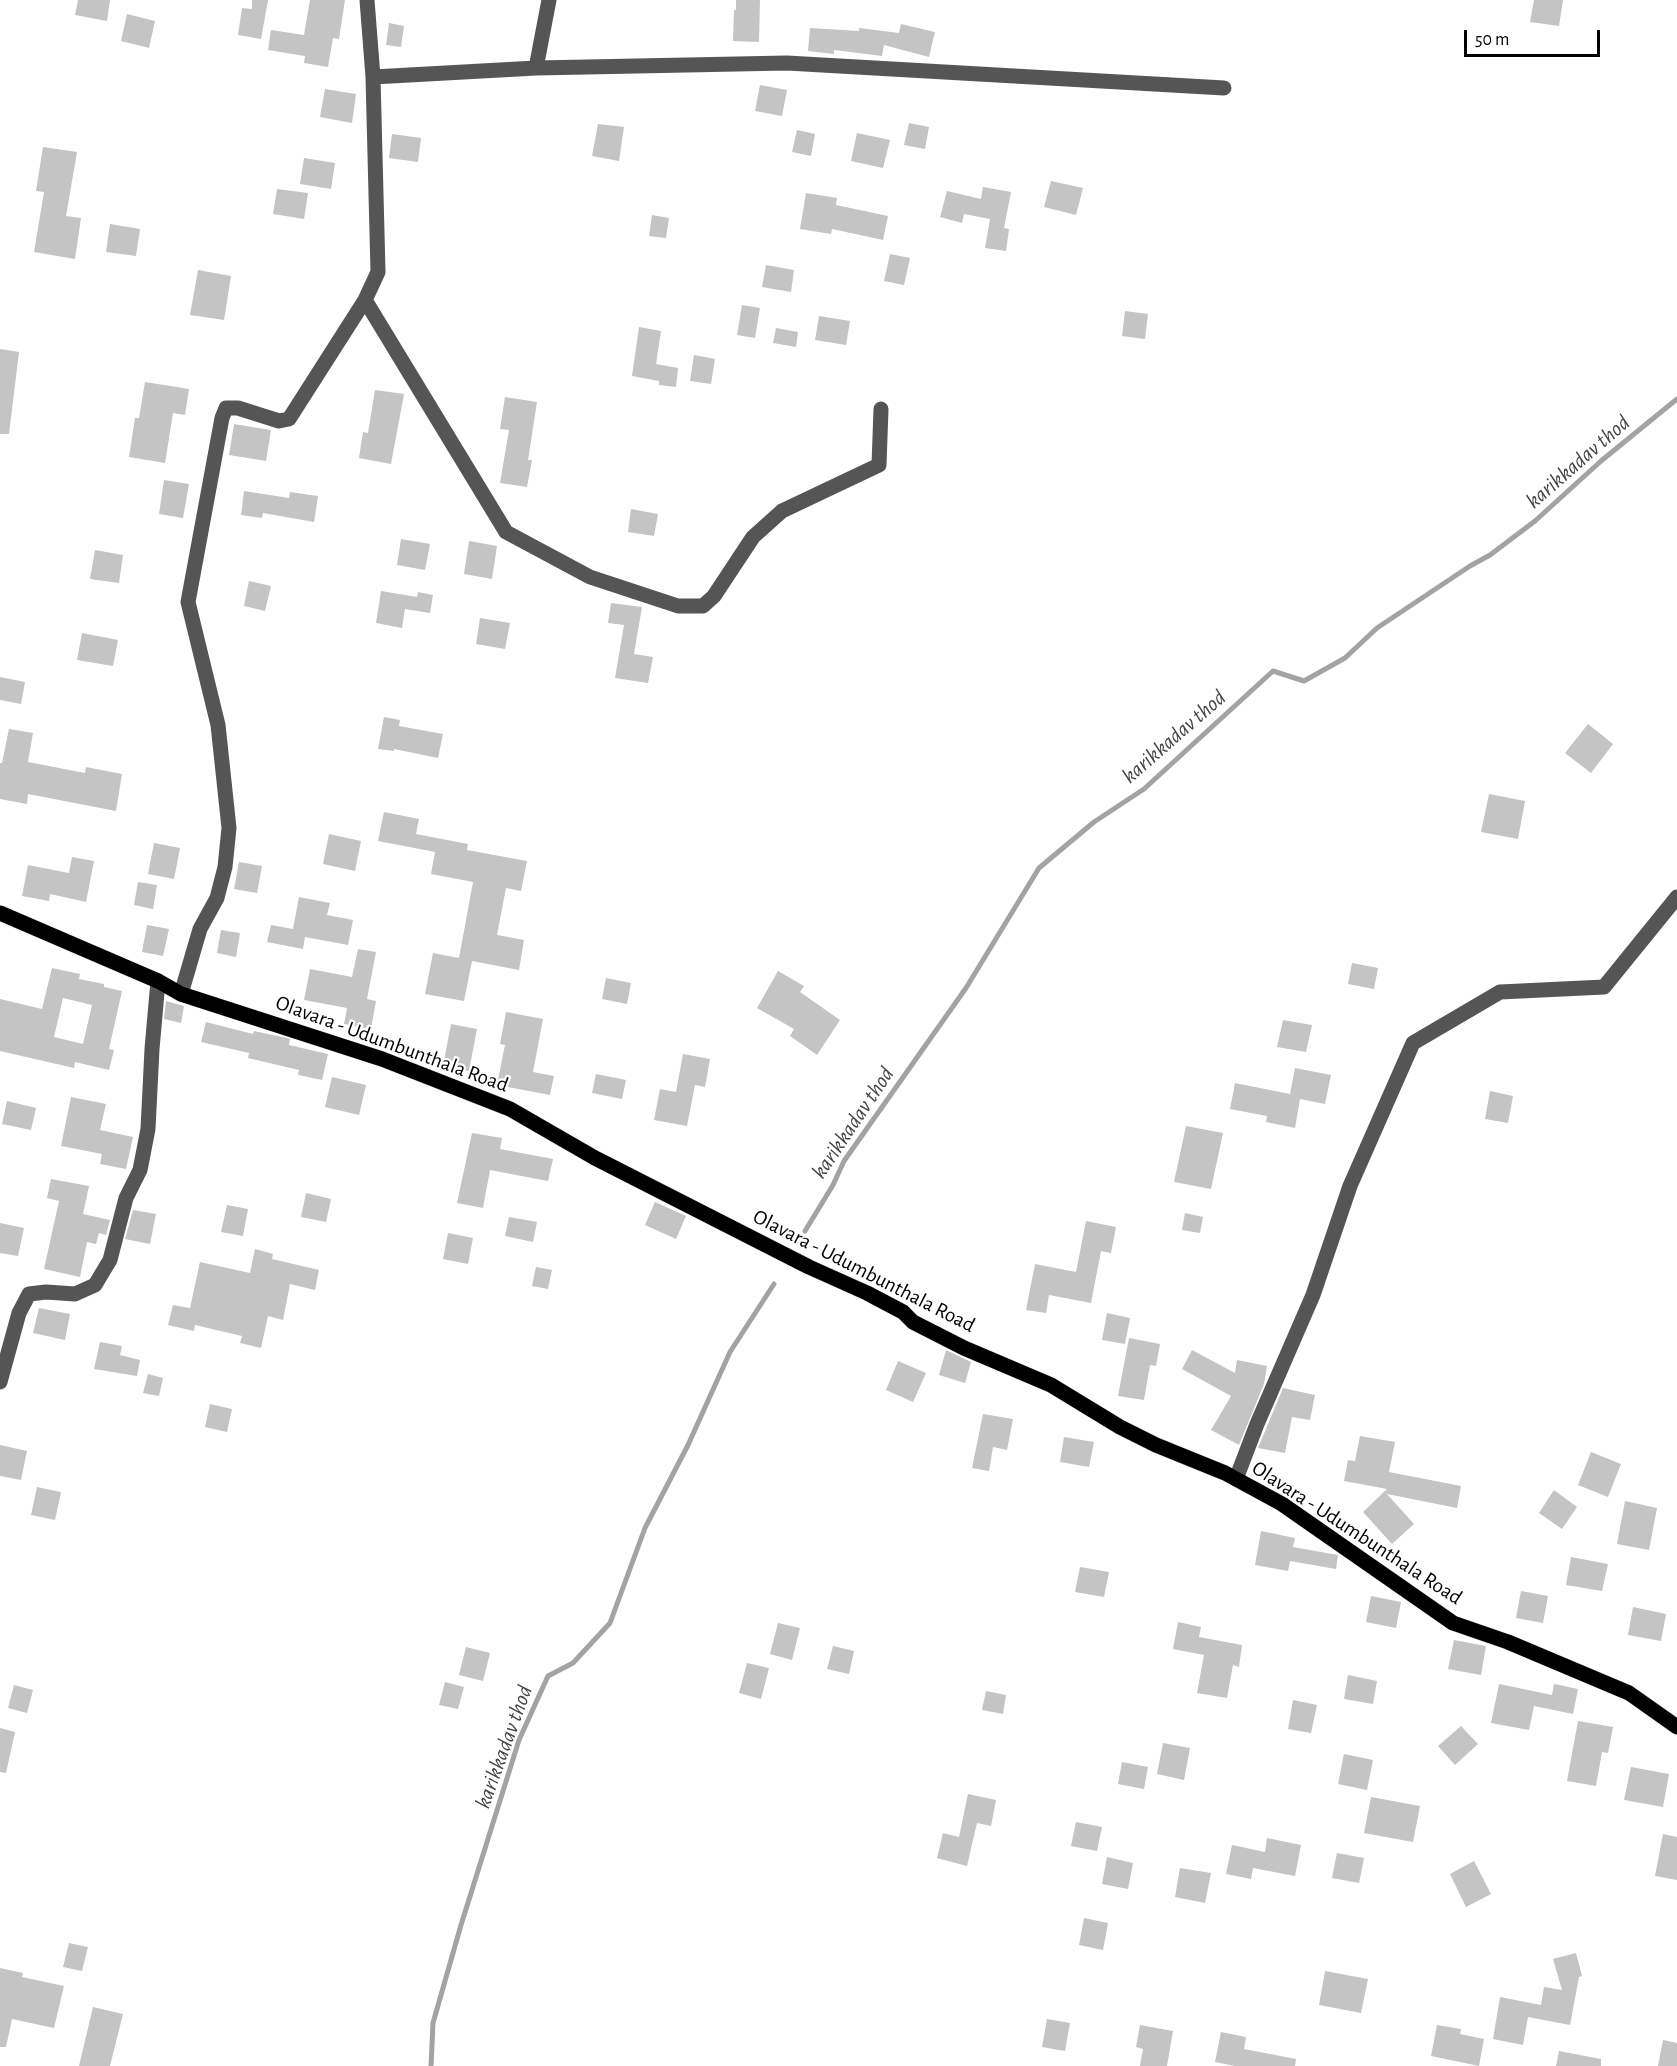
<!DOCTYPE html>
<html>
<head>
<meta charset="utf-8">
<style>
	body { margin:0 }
	#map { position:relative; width:1677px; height:2066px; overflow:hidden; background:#fff; font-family:"Alegreya Sans",sans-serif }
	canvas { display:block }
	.scale { position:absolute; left:1464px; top:30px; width:136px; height:27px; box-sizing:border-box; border:3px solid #000; border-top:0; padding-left:8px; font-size:18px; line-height:21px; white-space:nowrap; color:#000; -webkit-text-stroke:4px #fff; paint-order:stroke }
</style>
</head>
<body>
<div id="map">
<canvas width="1677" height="2066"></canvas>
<div class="scale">50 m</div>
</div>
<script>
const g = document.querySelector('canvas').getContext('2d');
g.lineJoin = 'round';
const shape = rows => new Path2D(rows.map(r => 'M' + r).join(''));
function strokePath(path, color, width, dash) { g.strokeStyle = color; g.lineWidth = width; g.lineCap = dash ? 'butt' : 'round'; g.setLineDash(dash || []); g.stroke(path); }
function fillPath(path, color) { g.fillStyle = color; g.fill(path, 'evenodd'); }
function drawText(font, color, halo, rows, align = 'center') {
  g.font = font + ' "Alegreya Sans",sans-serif'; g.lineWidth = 4.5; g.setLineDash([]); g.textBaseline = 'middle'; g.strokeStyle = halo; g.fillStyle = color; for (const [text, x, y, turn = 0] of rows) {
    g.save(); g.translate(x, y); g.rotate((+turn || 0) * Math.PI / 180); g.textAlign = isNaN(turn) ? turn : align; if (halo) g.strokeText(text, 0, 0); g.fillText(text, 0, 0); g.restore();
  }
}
const stream = shape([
	[805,1231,833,1185,844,1161,966,988,1039,868,1094,822,1144,789,1273,671,1304,681,1345,658,1377,628,1470,566,1490,555,1535,521,1601,461,1677,399],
	[431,2066,433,2023,461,1925,519,1740,548,1676,573,1663,610,1623,645,1528,688,1445,730,1352,774,1284]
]);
const building = shape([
	[78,0,110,0,107,21,75,15],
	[252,0,268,0,261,39,238,35,242,8,252,9],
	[310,0,345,0,339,39,333,38,328,67,304,63,305,56,268,50,271,30,304,35],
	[736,0,760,0,759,42,733,41,734,10,736,10],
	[1534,0,1563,0,1559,26,1530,22],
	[127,14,155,21,149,48,121,41],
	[389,23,404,26,401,47,386,45],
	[901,24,935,32,929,57,884,45,882,56,834,50,834,54,808,51,810,28,859,31,859,28,899,33],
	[760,85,787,90,782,116,755,111],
	[325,89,356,94,352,123,320,117],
	[909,123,929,127,925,149,904,145],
	[598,124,624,127,619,161,592,156],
	[797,130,815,134,811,156,792,152],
	[857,133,890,140,883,168,851,161],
	[392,134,421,138,418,162,389,158],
	[43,147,77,152,66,216,81,218,75,259,34,252,44,192,36,191],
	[304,158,335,163,331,189,300,184],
	[1051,181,1083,188,1076,215,1044,207],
	[983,187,1011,192,1004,228,1009,229,1006,251,985,248,990,219,964,214,962,223,940,217,947,191,981,199],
	[277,189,308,193,304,219,273,214],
	[806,193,837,198,836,205,888,216,883,240,832,229,831,234,800,229],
	[652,215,669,218,666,238,649,236],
	[110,224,140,229,136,256,106,252],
	[890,254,910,258,904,285,884,281],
	[766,265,794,270,791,292,762,287],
	[198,270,231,276,224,320,190,315],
	[742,305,760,308,755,338,737,335],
	[1125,311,1148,314,1145,339,1122,336],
	[819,316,850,321,846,345,815,340],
	[639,327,661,331,656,364,678,368,676,387,659,385,659,381,632,376],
	[776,328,798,332,796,347,773,343],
	[0,349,19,352,9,434,0,434],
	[694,355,715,359,711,384,690,381],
	[145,382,189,389,185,415,173,413,165,463,129,457,135,418,139,418],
	[375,390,404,394,391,464,359,458,363,432,368,433],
	[505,397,537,402,528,460,532,460,527,487,500,483,509,430,500,429],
	[234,424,271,430,266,461,229,455],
	[164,480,189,484,183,518,159,514],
	[244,491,289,498,290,492,318,496,314,522,263,513,262,518,241,515],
	[631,509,658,514,654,536,628,532],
	[401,539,430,544,425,570,397,565],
	[469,541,497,546,492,579,464,574],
	[95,550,123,555,119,583,90,579],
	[249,581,271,586,265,611,244,606],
	[381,591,417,597,418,592,433,595,430,613,405,609,402,628,376,623],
	[611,603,642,607,634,654,653,657,648,683,615,678,624,625,608,623],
	[480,618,510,623,505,649,476,644],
	[82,633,118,640,113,666,77,660],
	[0,677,25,682,21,704,0,700],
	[384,717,400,720,399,726,443,734,438,758,394,749,394,751,378,749],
	[1588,724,1613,744,1591,773,1565,753],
	[9,729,33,733,28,762,85,773,86,767,122,774,116,811,28,794,27,804,0,799,0,763,2,763],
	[1489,794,1525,801,1518,839,1481,832],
	[384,812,419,819,416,834,468,844,467,850,527,861,521,891,506,888,497,935,524,940,519,970,472,961,464,1001,425,994,433,953,459,958,473,882,431,874,435,852,378,841],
	[329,834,361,841,355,871,323,864],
	[154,843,180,848,174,879,148,874],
	[72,857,94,861,86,902,50,894,49,901,22,896,28,865,69,873],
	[239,862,262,866,257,893,234,889],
	[138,882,157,885,153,909,134,905],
	[299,897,330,903,327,915,353,920,348,945,305,937,303,949,267,942,271,925,293,929],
	[147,925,169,929,163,956,142,952],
	[221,930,240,933,236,957,217,953],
	[358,949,376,952,367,999,376,1001,371,1029,344,1024,347,1008,304,1000,310,969,352,977],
	[1352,963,1378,968,1374,989,1348,984],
	[52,968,80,974,79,979,104,984,104,987,122,991,109,1049,114,1050,109,1070,75,1062,74,1068,0,1051,0,999,42,1009],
	[63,998,92,1005,83,1044,54,1037],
	[778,971,804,986,800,992,840,1020,817,1055,790,1036,794,1029,757,1008],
	[606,978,631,983,627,1004,602,999],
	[166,1001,184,1006,181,1023,164,1019],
	[506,1012,543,1019,533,1072,554,1076,550,1095,497,1085,505,1045,500,1044],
	[1283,1020,1312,1025,1306,1052,1277,1047],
	[206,1022,253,1034,254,1031,283,1037,290,1039,289,1045,328,1054,322,1080,298,1075,299,1070,248,1058,249,1053,201,1042],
	[451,1024,477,1029,469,1071,443,1066],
	[683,1054,710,1059,705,1087,695,1085,687,1126,654,1120,660,1089,676,1092],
	[1295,1068,1331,1075,1325,1104,1300,1099,1295,1128,1266,1122,1267,1116,1230,1109,1235,1083,1290,1094],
	[596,1074,626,1080,622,1099,592,1093],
	[332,1077,366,1085,359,1115,325,1107],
	[1490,1091,1513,1096,1508,1123,1485,1119],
	[71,1097,106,1104,100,1130,133,1137,126,1169,100,1164,102,1154,61,1146],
	[7,1101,36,1108,31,1130,2,1124],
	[1186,1126,1223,1133,1211,1189,1174,1182],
	[472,1133,502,1138,500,1149,553,1159,548,1181,490,1170,483,1208,457,1203],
	[51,1179,89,1186,83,1214,110,1220,106,1235,99,1233,96,1244,87,1242,80,1277,44,1269,59,1201,47,1198],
	[306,1193,331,1199,326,1222,301,1217],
	[655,1202,686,1216,676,1239,645,1225],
	[227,1205,248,1209,243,1236,221,1232],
	[133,1210,156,1214,150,1244,125,1239],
	[1185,1213,1203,1217,1200,1233,1182,1230],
	[509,1217,537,1222,533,1242,505,1236],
	[1086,1221,1116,1227,1111,1253,1101,1251,1091,1303,1049,1295,1046,1313,1026,1310,1035,1264,1076,1272],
	[0,1223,24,1228,18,1256,0,1253],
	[448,1233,473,1238,468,1264,443,1259],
	[255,1249,273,1254,272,1259,319,1270,315,1290,290,1284,283,1320,268,1316,261,1348,240,1343,242,1336,195,1325,194,1331,168,1325,173,1305,190,1308,200,1262,250,1273],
	[536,1267,552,1270,548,1289,532,1286],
	[39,1308,70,1314,65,1340,33,1333],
	[1107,1313,1130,1318,1125,1344,1102,1340],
	[1129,1338,1160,1344,1156,1366,1150,1365,1144,1400,1118,1396],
	[100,1342,122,1346,120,1355,140,1360,137,1376,94,1369],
	[946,1350,971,1362,965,1383,939,1375],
	[1192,1350,1235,1373,1237,1360,1267,1366,1264,1384,1239,1445,1211,1430,1231,1396,1182,1369],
	[898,1361,926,1373,913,1402,886,1390],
	[148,1374,163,1378,159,1396,143,1393],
	[1283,1388,1315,1395,1310,1420,1292,1417,1285,1453,1258,1448],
	[210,1404,232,1409,227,1432,205,1427],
	[983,1414,1013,1419,1007,1450,993,1447,989,1471,972,1468],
	[1360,1436,1395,1442,1389,1472,1461,1486,1457,1508,1387,1494,1414,1524,1392,1544,1363,1512,1387,1489,1344,1481,1348,1460,1355,1461],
	[1064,1437,1094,1442,1089,1467,1060,1462],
	[0,1445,27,1451,21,1480,0,1476],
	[1591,1452,1621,1464,1608,1497,1578,1485],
	[37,1487,61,1492,55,1520,31,1515],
	[1554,1490,1577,1507,1562,1529,1539,1513],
	[1625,1501,1657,1508,1649,1550,1617,1544],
	[1261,1531,1295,1538,1293,1547,1338,1555,1336,1569,1290,1561,1288,1571,1255,1565],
	[1571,1557,1608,1564,1602,1591,1566,1585],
	[1080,1567,1109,1572,1104,1597,1075,1592],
	[1521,1591,1548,1596,1543,1623,1516,1618],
	[1371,1596,1401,1602,1396,1628,1366,1622],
	[1633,1607,1666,1614,1661,1641,1628,1635],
	[1178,1622,1201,1627,1199,1637,1242,1645,1239,1667,1233,1665,1227,1698,1197,1693,1204,1655,1173,1649],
	[778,1623,800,1628,792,1660,770,1654],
	[1454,1640,1486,1646,1481,1675,1448,1669],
	[833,1646,854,1651,849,1674,827,1669],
	[466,1647,490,1653,483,1681,459,1675],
	[747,1663,769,1668,761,1699,739,1693],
	[1348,1675,1377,1681,1373,1704,1344,1699],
	[445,1682,464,1687,458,1709,439,1705],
	[1499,1684,1552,1695,1554,1684,1578,1689,1573,1714,1534,1706,1529,1730,1491,1723],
	[14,1685,33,1690,27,1713,8,1708],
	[986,1691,1006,1695,1003,1714,982,1710],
	[1293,1700,1317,1705,1311,1733,1288,1729],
	[1578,1721,1613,1727,1608,1753,1602,1752,1596,1786,1567,1781],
	[1461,1726,1478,1744,1455,1765,1438,1746],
	[0,1728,15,1732,6,1773,0,1772],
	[1163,1743,1190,1748,1184,1780,1157,1774],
	[1344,1754,1373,1760,1367,1790,1338,1784],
	[1122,1762,1148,1767,1144,1789,1118,1784],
	[1631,1767,1669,1774,1663,1807,1624,1800],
	[968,1794,996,1800,991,1826,977,1823,967,1866,937,1858,943,1833,959,1837],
	[1371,1797,1420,1806,1413,1842,1364,1833],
	[1076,1822,1102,1827,1097,1851,1071,1846],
	[1663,1834,1677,1837,1677,1880,1655,1876],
	[1267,1838,1301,1845,1295,1876,1253,1868,1251,1879,1226,1874,1232,1845,1265,1852],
	[1337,1853,1364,1858,1359,1883,1332,1878],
	[1107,1857,1133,1863,1128,1889,1102,1884],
	[1474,1861,1491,1894,1466,1907,1450,1874],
	[1180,1868,1211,1873,1205,1903,1175,1897],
	[1084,1918,1108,1923,1103,1950,1079,1945],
	[69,1943,88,1947,82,1971,63,1967],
	[1576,1953,1582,1976,1579,1977,1570,2025,1528,2017,1523,2045,1493,2039,1500,1997,1541,2005,1544,1987,1562,1990,1553,1959],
	[0,1968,23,1973,22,1977,64,1986,54,2028,12,2019,6,2047,0,2047],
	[1325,1971,1368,1979,1361,2013,1319,2005],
	[93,2007,123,2014,110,2066,79,2066],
	[1047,2019,1070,2023,1065,2051,1042,2047],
	[1140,2025,1173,2031,1167,2066,1140,2066,1143,2049,1136,2047],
	[1437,2025,1461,2029,1460,2034,1484,2039,1479,2066,1431,2056],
	[1221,2032,1246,2037,1244,2049,1296,2059,1295,2066,1235,2066,1215,2062],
	[1663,2040,1677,2043,1677,2066,1658,2066],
	[1559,2051,1601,2059,1601,2066,1556,2066]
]);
const minor = shape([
	[536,68,549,0],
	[373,77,536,68,787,63,1224,88],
	[365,300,506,532,590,577,678,606,703,606,714,596,753,537,782,511,879,465,881,409],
	[181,994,200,929,217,898,225,867,229,828,218,725,188,602,222,418,226,408,238,408,279,421,289,419,365,300,378,272,373,77,367,0],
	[0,1382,19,1313,29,1294,46,1292,75,1294,95,1285,110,1260,126,1198,140,1170,148,1129,152,1049,158,981],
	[1236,1479,1257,1424,1313,1295,1350,1186,1413,1043,1500,992,1604,987,1677,897]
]);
const major = shape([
	[0,913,158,981,181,994,382,1059,510,1109,595,1158,809,1267,867,1293,903,1312,913,1322,964,1348,1051,1385,1120,1427,1156,1445,1225,1473,1282,1504,1453,1623,1508,1642,1629,1693,1677,1727]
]);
const streetNames = [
	["Olavara - Udumbunthala Road",392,1044,20],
	["Olavara - Udumbunthala Road",864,1271,27],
	["Olavara - Udumbunthala Road",1357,1533,33]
];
const waterNames = [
	["karikkadav thod",1578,462,-41],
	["karikkadav thod",1174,737,-41],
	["karikkadav thod",853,1123,-56],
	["karikkadav thod",504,1747,-70]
];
strokePath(stream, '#a3a3a3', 5);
fillPath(building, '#c4c4c4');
strokePath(major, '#dbdbdb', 16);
strokePath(minor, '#555', 15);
strokePath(major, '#000', 15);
drawText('21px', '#000', '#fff', streetNames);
drawText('italic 22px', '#444', '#fff', waterNames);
</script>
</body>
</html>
